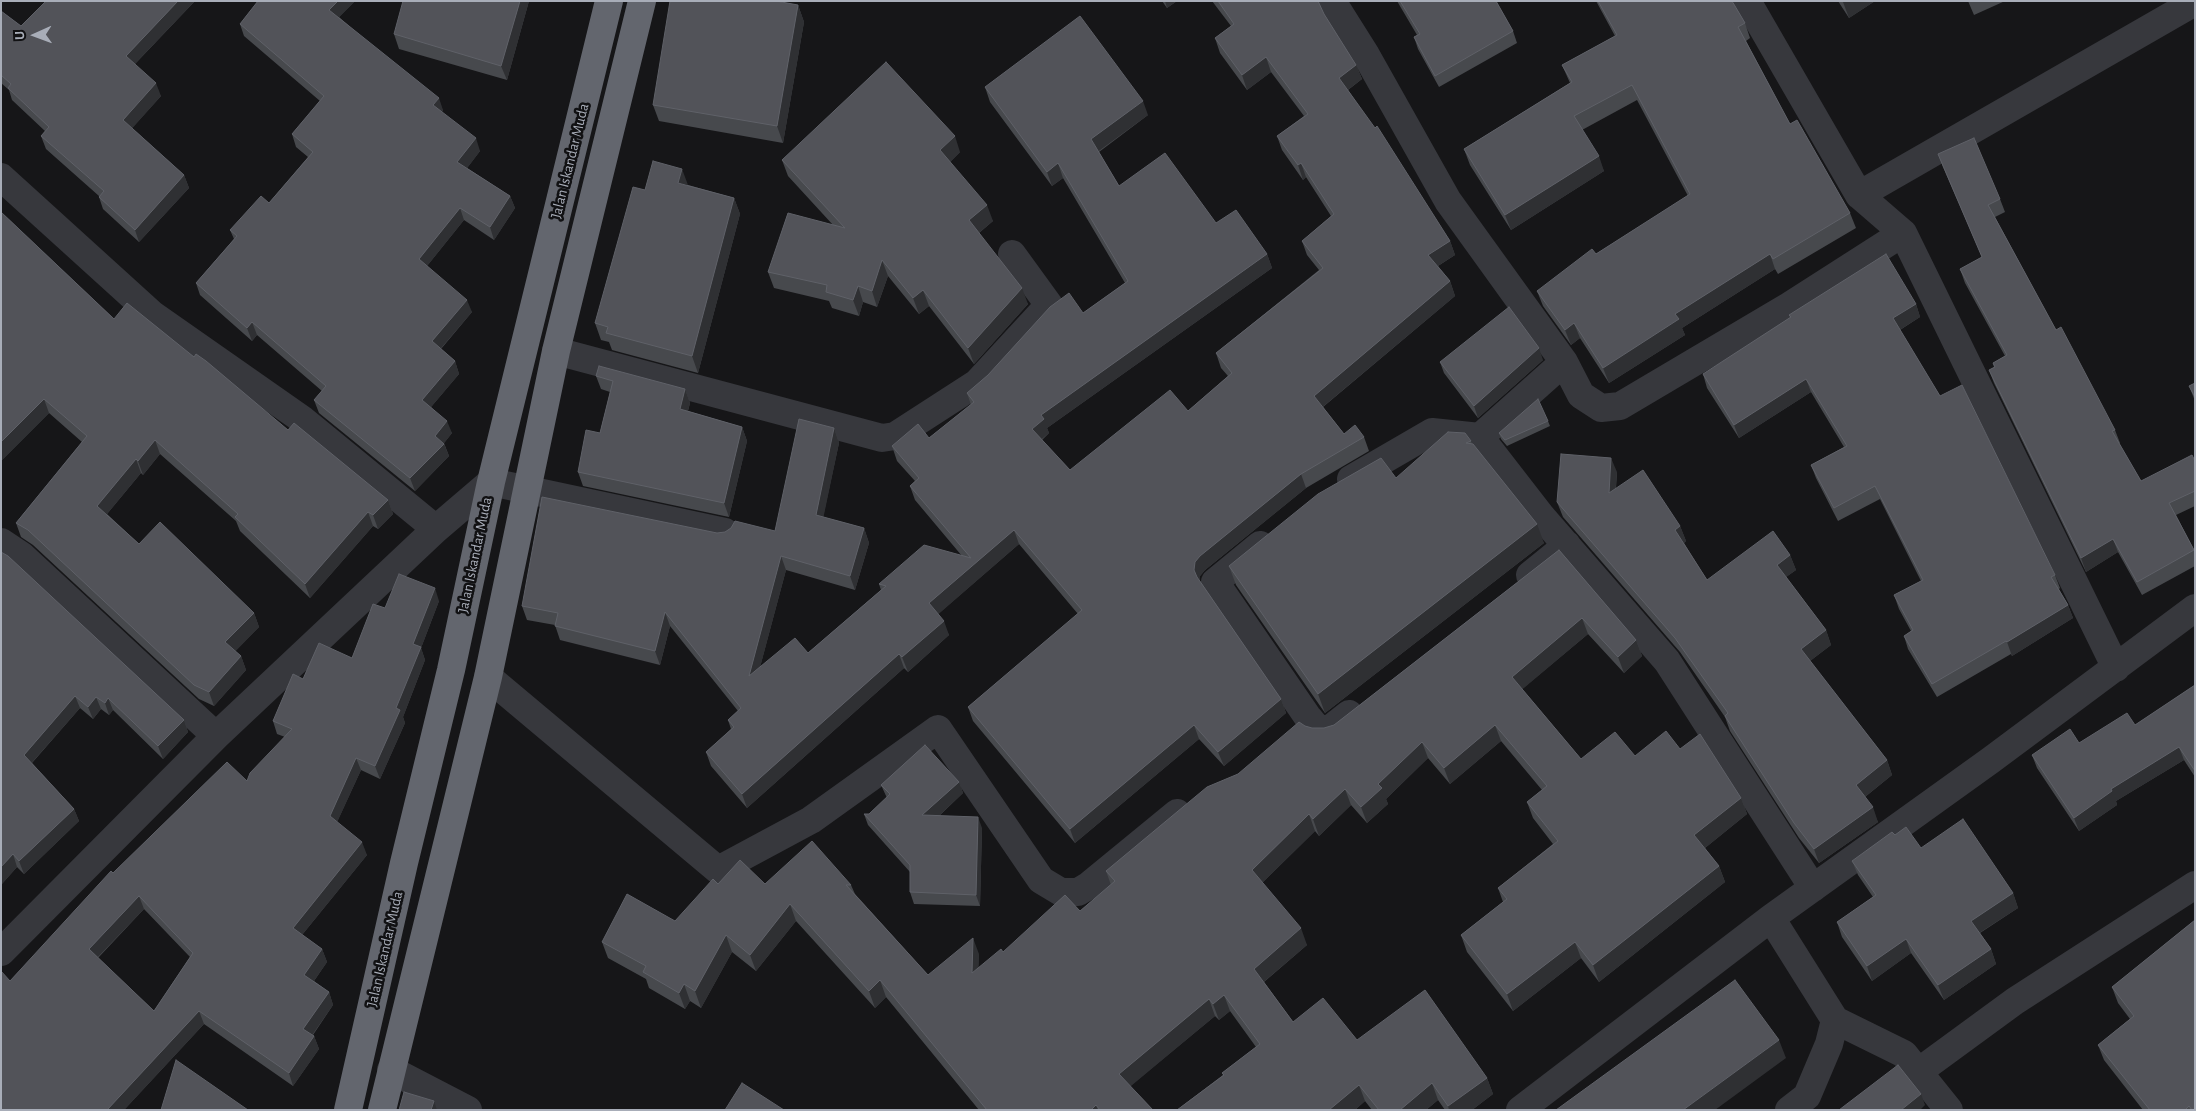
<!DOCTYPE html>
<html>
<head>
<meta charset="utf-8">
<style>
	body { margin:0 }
	#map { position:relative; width:2196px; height:1111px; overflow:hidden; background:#161618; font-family:"Alegreya Sans",sans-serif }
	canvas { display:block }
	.frame { position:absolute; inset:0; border:2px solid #a8adb8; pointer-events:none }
	.north { position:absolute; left:10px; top:10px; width:50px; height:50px; -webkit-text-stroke:4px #111113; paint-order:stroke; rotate:268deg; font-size:14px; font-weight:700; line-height:20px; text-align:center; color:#a8adb8 }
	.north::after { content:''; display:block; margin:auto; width:18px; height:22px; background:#a8adb8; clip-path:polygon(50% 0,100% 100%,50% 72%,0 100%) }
</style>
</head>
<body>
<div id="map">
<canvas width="2196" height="1111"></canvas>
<div class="frame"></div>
<div class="north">U</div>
</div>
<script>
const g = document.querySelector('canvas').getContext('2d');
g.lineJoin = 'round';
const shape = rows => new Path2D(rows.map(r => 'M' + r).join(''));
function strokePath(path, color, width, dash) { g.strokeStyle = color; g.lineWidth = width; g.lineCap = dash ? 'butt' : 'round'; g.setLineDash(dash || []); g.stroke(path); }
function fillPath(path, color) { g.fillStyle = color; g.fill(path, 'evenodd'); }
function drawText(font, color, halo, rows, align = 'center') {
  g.font = font + ' "Alegreya Sans",sans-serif'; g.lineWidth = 5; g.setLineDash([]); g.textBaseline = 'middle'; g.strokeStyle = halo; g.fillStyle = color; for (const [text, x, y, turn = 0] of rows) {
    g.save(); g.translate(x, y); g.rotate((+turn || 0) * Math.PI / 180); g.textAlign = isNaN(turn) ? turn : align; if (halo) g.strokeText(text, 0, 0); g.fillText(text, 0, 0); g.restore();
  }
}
const minor = shape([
	[1332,1,1366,55,1448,201,1564,362,1581,395,1601,408,1620,406,1789,306,1903,233],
	[1747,1,1859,195,1903,233,2116,668],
	[1,177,153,315,303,420,436,529],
	[1859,195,2195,2],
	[556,351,882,438,895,436,977,383,1049,305,1012,254],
	[1480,437,1564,362],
	[1351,479,1432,432,1480,437,1542,517,1667,661,1813,888],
	[1,542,22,556,216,736],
	[1260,545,1215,582,1307,716,1318,729,1330,729,1349,714],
	[1530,575,1567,545],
	[488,677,718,870,811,820,938,729,1041,880,1061,892,1078,892,1088,886,1177,813],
	[1771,918,1835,1020,1904,1054,1949,1110],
	[1,952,216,736,436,529,491,482,725,532],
	[391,1070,468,1110],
	[1918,1072,2015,1001,2195,885],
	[1520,1110,1771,918,1991,760,2195,608],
	[1789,1110,1807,1096,1829,1044,1835,1020]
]);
const highway = shape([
	[348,1110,404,863,451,670,491,482,609,1],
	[382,1110,488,677,556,351,642,1]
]);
const wall = shape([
	[46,1,195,1,135,64,161,96,132,128,184,175,189,188,139,242,103,209,99,197,99,196,46,149,41,136,45,131,12,100,9,90,1,83,1,11,21,26],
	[258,1,355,1,339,17,443,110,442,112,480,151,467,168,510,196,515,208,494,240,464,220,427,266,472,312,441,349,455,361,459,374,431,407,452,433,444,443,449,456,415,491,319,413,314,400,322,391,257,335,252,341,200,295,196,283,234,239,230,230,269,203,308,157,296,147,292,134,320,101,244,36,240,24],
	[529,1,507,80,399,49,394,34],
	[1162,1,1177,1,1167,8],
	[1212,1,1318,1,1324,14,1356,65,1362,79,1348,90,1450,241,1455,255,1438,266,1450,281,1455,296,1323,407,1344,434,1364,437,1369,451,1306,488,1205,570,1200,576,1200,581,1281,699,1286,713,1224,766,1199,739,1075,843,973,721,968,707,1078,614,1019,544,938,614,949,635,908,672,904,668,747,808,711,766,706,752,731,729,728,720,738,711,670,626,660,665,560,640,555,625,527,620,522,606,717,533,775,531,834,428,839,443,823,517,864,528,869,543,855,590,786,570,760,667,808,653,881,590,879,584,962,556,915,500,910,486,915,481,897,461,892,446,929,438,971,405,967,393,1083,313,1125,283,1063,178,1052,186,990,102,985,87,1148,115,1099,152,1119,186,1216,223,1267,254,1272,268,1047,428,1049,433,1042,440,1070,470,1188,411,1228,376,1221,368,1216,353,1319,270,1307,255,1302,241,1331,216,1306,177,1303,180,1282,150,1277,136,1304,116,1271,72,1247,90,1220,53,1215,38,1231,26],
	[1397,1,1496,1,1513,31,1517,43,1439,87,1418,49,1414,37,1417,35],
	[1596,1,1732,1,1745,23,1750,38,1746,41,1790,124,1850,213,1856,228,1778,274,1775,269,1682,328,1685,335,1609,383,1580,338,1571,345,1543,306,1537,291,1688,196,1637,100,1582,130,1604,171,1511,230,1470,165,1464,149,1570,83,1562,65,1615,36],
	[1838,1,1875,1,1849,18],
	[1968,1,2005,1,1974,15],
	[798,5,804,22,783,143,659,121,653,105],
	[960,152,950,162,993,221,979,233,1028,304,974,364,929,306,919,314,888,276,877,307,863,302,859,316,832,308,829,301,774,288,768,272,833,225,788,176,782,160],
	[1938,154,2000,199,2005,212,1995,217,2056,330,2115,430,2120,443,2119,443,2141,481,2195,461,2195,506,2176,515,2194,550,2195,566,2142,595,2118,552,2086,572,1994,383,1989,370,1994,367,1993,363,2005,356,1965,283,1960,269,1982,257,1943,167],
	[688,185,734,198,740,214,698,373,612,350,609,342,601,340,595,323],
	[1,212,114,319,194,357,288,430,388,500,393,514,378,529,373,526,310,598,240,531,236,521,160,454,143,475,141,473,107,514,139,544,254,613,259,627,235,651,241,656,246,670,214,706,199,699,33,545,21,537,16,523,82,442,49,413,1,461],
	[1916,304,1920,317,1900,330,1940,396,2055,575,2060,588,2059,589,2068,605,2073,618,2012,656,2011,654,1937,697,1908,649,1904,636,1911,631,1899,609,1894,595,1921,581,1880,499,1838,521,1816,478,1811,465,1844,447,1811,392,1739,438,1707,388,1703,374,1790,318,1789,315],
	[1543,360,1478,418,1444,373,1440,362],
	[596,376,685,389,690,403,688,411,742,427,747,441,729,517,583,486,578,472,600,433,610,392,601,389],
	[2195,383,2195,401,2189,386],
	[1548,421,1550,426,1507,446,1501,439,1499,433],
	[1471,441,1472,444,1544,543,1325,713,1236,585,1229,566,1396,478],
	[1617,472,1616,488,1680,526,1686,541,1684,543,1707,580,1790,555,1796,570,1786,577,1826,630,1831,645,1810,661,1887,760,1892,775,1865,797,1878,822,1819,863,1799,838,1730,731,1725,717,1680,652,1563,517,1557,502],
	[1559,550,1636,640,1642,656,1624,673,1588,634,1522,689,1581,759,1635,756,1680,749,1741,798,1747,814,1705,848,1719,866,1725,882,1599,982,1581,958,1513,1011,1467,952,1461,935,1503,902,1498,888,1553,844,1533,818,1527,802,1542,790,1501,741,1450,784,1428,758,1386,799,1388,804,1367,823,1351,805,1319,836,1315,831,1262,883,1307,945,1264,982,1293,1022,1357,1040,1487,1078,1493,1094,1472,1110,1445,1110,1438,1100,1426,1110,1372,1110,1365,1101,1355,1110,1177,1110,1223,1075,1222,1073,1256,1047,1230,1011,1219,1020,1215,1016,1130,1086,1153,1110,979,1110,886,997,875,1008,796,921,756,971,732,952,701,1008,690,1001,685,1009,649,988,646,979,608,958,602,942,675,921,718,884,851,885,855,894,928,975,979,954,978,968,1003,952,1080,911,1111,885,1106,871,1305,726,1312,728,1324,728,1334,725],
	[1,552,184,720,188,732,163,759,113,710,109,715,101,709,93,719,80,708,32,763,74,809,79,821,24,874,17,867,1,885],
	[439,601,421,648,425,660,403,717,405,723,380,779,361,770,337,822,367,855,302,935,322,949,327,962,314,981,329,992,333,1005,313,1035,314,1036,319,1049,293,1086,204,1024,124,1110,1,1110,10,981,113,873,247,781,285,737,277,734,273,721,303,679,352,658,385,608],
	[144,909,190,957,154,1011,98,958],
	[2195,685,2195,777,2184,760,2116,801,2117,805,2079,831,2037,768,2032,755,2079,743,2135,725],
	[959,782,963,793,939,816,982,828,980,906,914,904,910,892,910,872,868,825,864,814,869,814,887,798,881,785],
	[1895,835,2013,893,2018,908,1980,933,1991,949,1996,964,1944,1000,1911,953,1872,981,1842,937,1837,922,1873,897,1858,875,1852,861],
	[2195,920,2195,1110,2143,1110,2104,1060,2098,1045,2130,1019,2118,1003,2112,987]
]);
const shadedWall = shape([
	[178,1,195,1,130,69,126,56],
	[338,1,355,1,334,22,329,10],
	[520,1,529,1,507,80,501,66],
	[1165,1,1177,1,1167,8],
	[1844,1,1875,1,1849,18,1843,2],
	[798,5,804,22,783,143,777,126],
	[1266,57,1271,72,1247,90,1242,75],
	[1356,65,1362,79,1345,92,1339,78],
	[156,83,161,96,128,133,123,120],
	[439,98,443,110,438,117,433,105],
	[1143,101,1148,115,1096,153,1091,139],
	[955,136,960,152,946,166,940,150],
	[476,138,480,151,462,175,457,162],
	[1599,156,1604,171,1511,230,1505,215],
	[1058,163,1063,178,1052,186,1047,172],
	[1301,163,1306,177,1303,180,1298,165],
	[682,169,688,185,678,183],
	[184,175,189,188,139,242,135,230],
	[510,196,515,208,494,240,490,227],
	[734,198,740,214,698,373,692,356],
	[987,205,993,221,975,236,969,220],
	[460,208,464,220,423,271,419,259],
	[1450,241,1455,255,1433,269,1428,255],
	[1267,254,1272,268,1047,428,1049,433,1037,443,1032,429,1041,415],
	[1770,254,1775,269,1682,328,1685,335,1609,383,1603,368,1675,314],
	[882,260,888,276,877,307,872,291],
	[1450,281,1455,296,1319,410,1314,396],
	[858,286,863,302,859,316,853,300],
	[1022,288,1028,304,974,364,968,348],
	[923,290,929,306,919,314,913,298],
	[467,300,472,312,436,354,432,341],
	[1916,304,1920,317,1898,331,1893,318],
	[252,322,257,335,252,341,247,328],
	[1574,323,1580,338,1571,345,1565,330],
	[1539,348,1543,360,1478,418,1474,406],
	[455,361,459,374,426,413,422,400],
	[1806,379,1811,392,1739,438,1734,425],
	[685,389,690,403,685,422,680,409],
	[44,399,49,413,1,461,1,442],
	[447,421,452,433,441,447,444,444,449,456,415,491,410,478,435,436],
	[742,427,747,441,729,517,724,503],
	[834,428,839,443,821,529,816,515],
	[155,440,160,454,143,475,138,461],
	[1611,458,1617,472,1614,508,1609,493],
	[136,459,141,473,102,520,97,506],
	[1301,474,1306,488,1205,570,1200,576,1200,584,1194,570,1195,562,1200,556],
	[388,500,393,514,378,529,373,515],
	[368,512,373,526,310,598,305,584],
	[1537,524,1544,543,1325,713,1318,694],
	[1680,526,1686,541,1681,545,1675,530],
	[864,528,869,543,855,590,850,576],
	[1014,530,1019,544,934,618,929,603],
	[2113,539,2118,552,2086,572,2081,558],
	[1790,555,1796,570,1782,580,1777,565],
	[781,556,786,570,754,690,749,676],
	[435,588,439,601,421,648,425,660,403,717,405,723,380,779,375,766,413,644],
	[2068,605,2073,618,2012,656,2007,642],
	[665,612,670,626,660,665,655,651],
	[254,613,259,627,231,656,225,642],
	[1582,618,1588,634,1518,693,1512,677],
	[944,621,949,635,908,672,902,657],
	[1826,630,1831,645,1806,664,1801,649],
	[1636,640,1642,656,1624,673,1618,657],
	[899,654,904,668,747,808,742,794],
	[241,656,246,670,214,706,209,692],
	[75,696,80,708,28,767,24,755],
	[96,697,101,709,93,719,88,707],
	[108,698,113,710,109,715,105,703],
	[1281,699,1286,713,1224,766,1218,752],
	[184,720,188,732,163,759,158,746],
	[1194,725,1199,739,1075,843,1070,829],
	[1495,725,1501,741,1450,784,1444,768],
	[1422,742,1428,758,1386,799,1388,804,1367,823,1361,807,1378,784],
	[2179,747,2184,760,2116,801,2117,805,2079,831,2074,818,2111,789],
	[356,758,361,770,334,829,330,816],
	[1887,760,1892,775,1861,800,1856,785],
	[959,782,963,793,927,827,922,815],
	[1345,789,1351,805,1319,836,1313,819],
	[1741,798,1747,814,1700,852,1694,835],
	[1873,807,1878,822,1819,863,1814,849],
	[74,809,79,821,24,874,19,861],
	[1309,814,1315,831,1258,887,1252,870],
	[978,817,982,828,980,906,976,895],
	[362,842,367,855,297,941,293,928],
	[13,854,17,867,1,885,1,867],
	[1719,866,1725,882,1599,982,1593,965],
	[2013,893,2018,908,1976,935,1971,921],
	[139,896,144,909,93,962,89,949],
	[790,904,796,921,756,971,750,955],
	[1301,928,1307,945,1260,985,1254,969],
	[726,935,732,952,701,1008,695,991],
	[973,938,979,954,978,990,972,973],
	[1906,939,1911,953,1872,981,1867,966],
	[1575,942,1581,958,1513,1011,1507,994],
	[322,949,327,962,309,988,304,975],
	[1991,949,1996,964,1944,1000,1938,985],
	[880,980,886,997,875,1008,869,991],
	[684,984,690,1001,685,1009,679,993],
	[329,992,333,1005,308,1041,303,1029],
	[1224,995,1230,1011,1219,1020,1213,1004],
	[1209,999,1215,1016,1125,1091,1119,1074],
	[199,1011,204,1024,124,1110,107,1110],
	[314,1036,319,1049,293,1086,289,1073],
	[1779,1040,1786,1058,1715,1110,1683,1110],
	[1487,1078,1493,1094,1472,1110,1449,1110,1448,1106],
	[1432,1083,1438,1100,1426,1110,1400,1110],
	[1359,1085,1365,1101,1355,1110,1329,1110],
	[1921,1094,1925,1105,1920,1110,1901,1110],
	[434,1101,437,1110,431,1110],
	[1096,1105,1098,1110,1091,1110]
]);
const building = shape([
	[46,1,178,1,126,56,156,83,123,120,184,175,135,230,99,197,104,191,41,136,49,127,8,88,11,84,1,75,1,11,21,26,46,1],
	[258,1,338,1,329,10,439,98,433,105,476,138,457,162,510,196,490,227,460,208,419,259,467,300,432,341,455,361,422,400,447,421,435,436,444,444,410,478,314,400,326,386,252,322,247,328,196,283,237,236,230,230,261,196,269,203,313,152,292,134,324,96,240,24,258,1],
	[403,1,520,1,501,66,394,34,403,1],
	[670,1,776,1,798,5,777,126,653,105,670,1],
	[1218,1,1318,1,1324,14,1356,65,1339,78,1375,128,1377,126,1450,241,1428,255,1450,281,1314,396,1344,434,1355,425,1364,437,1301,474,1200,556,1195,562,1194,570,1197,577,1281,699,1218,752,1194,725,1070,829,968,707,1082,610,1014,530,929,603,944,621,902,657,899,654,742,794,706,752,734,727,728,720,741,708,665,612,655,651,555,626,558,613,522,606,542,497,717,533,725,532,731,528,735,521,775,531,799,419,834,428,816,515,864,528,850,576,781,556,749,676,795,638,808,653,886,586,879,584,924,545,971,558,910,486,919,478,892,446,918,424,929,438,974,402,967,393,988,375,1050,307,1069,293,1083,313,1128,281,1058,163,1047,172,985,87,1080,16,1143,101,1091,139,1119,186,1165,153,1216,223,1236,210,1267,254,1041,415,1044,419,1032,429,1070,470,1170,390,1188,411,1232,373,1216,353,1323,268,1302,241,1334,214,1301,163,1298,165,1277,136,1308,114,1266,57,1242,75,1215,38,1234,24,1218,1],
	[1400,1,1496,1,1513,31,1435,76,1414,37,1420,34,1400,1],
	[1598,1,1732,1,1745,23,1738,27,1790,124,1797,120,1850,213,1773,259,1770,254,1675,314,1679,319,1603,368,1574,323,1565,330,1537,291,1592,249,1596,254,1690,194,1632,85,1574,116,1599,156,1505,215,1464,149,1572,82,1562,65,1617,35,1598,1],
	[886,62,955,136,940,150,987,205,969,220,1022,288,968,348,923,290,913,298,882,260,872,291,858,286,853,300,826,292,827,285,768,272,788,213,845,228,782,160,886,62],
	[1974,138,2000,199,1988,205,2056,330,2061,327,2115,430,2112,431,2141,481,2192,455,2195,461,2195,491,2169,503,2194,550,2137,582,2113,539,2081,558,1989,370,1995,367,1993,363,2007,355,1960,269,1982,257,1938,154,1974,138],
	[653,161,682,169,678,183,734,198,692,356,606,333,608,327,595,323,633,187,645,190,653,161],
	[1,212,114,319,127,303,194,357,196,354,206,361,288,430,294,423,388,500,373,515,368,512,305,584,235,517,238,514,155,440,138,461,136,459,97,506,139,544,160,522,254,613,225,642,241,656,209,692,194,685,28,530,16,523,87,436,44,399,1,442,1,212],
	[1886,254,1916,304,1893,318,1940,396,1962,385,2055,575,2051,577,2068,605,2007,642,2006,641,1932,684,1904,636,1913,630,1894,595,1923,580,1875,486,1834,508,1811,465,1847,446,1806,379,1734,425,1703,374,1791,317,1789,315,1886,254],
	[1509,307,1539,348,1474,406,1440,362,1509,307],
	[599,366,685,389,680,409,742,427,724,503,578,472,586,430,600,433,613,381,596,376,599,366],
	[2195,383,2195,397,2189,386,2195,383],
	[1538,399,1548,421,1505,440,1499,433,1538,399],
	[1448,432,1465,433,1471,441,1466,443,1473,444,1537,524,1318,694,1229,566,1318,494,1381,458,1396,478,1448,432],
	[1561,454,1611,458,1609,493,1643,470,1680,526,1675,530,1707,580,1773,531,1790,555,1777,565,1826,630,1801,649,1887,760,1856,785,1873,807,1814,849,1794,823,1725,716,1728,713,1675,638,1557,502,1561,454],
	[1559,550,1636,640,1618,657,1582,618,1512,677,1581,759,1615,732,1635,756,1666,731,1680,749,1700,734,1741,798,1694,835,1719,866,1593,965,1575,942,1507,994,1461,935,1507,899,1498,888,1558,841,1527,802,1547,786,1495,725,1444,768,1422,742,1378,784,1382,788,1361,807,1345,789,1313,819,1309,814,1252,870,1301,928,1254,969,1293,1022,1323,998,1357,1040,1425,990,1487,1078,1448,1106,1432,1083,1400,1110,1379,1110,1359,1085,1329,1110,1177,1110,1224,1075,1222,1073,1260,1044,1224,995,1213,1004,1209,999,1119,1074,1153,1110,1100,1110,1096,1105,1091,1110,987,1110,880,980,869,991,790,904,750,955,726,935,695,991,684,984,679,993,643,972,646,966,602,942,627,894,675,921,713,879,718,884,740,860,765,884,812,841,851,885,846,885,928,975,973,938,972,973,1001,949,1003,952,1065,895,1080,911,1115,881,1106,871,1207,787,1238,774,1299,722,1305,726,1312,728,1324,728,1334,725,1559,550],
	[1,552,8,556,184,720,158,746,108,698,105,703,96,697,88,707,75,696,24,755,74,809,19,861,13,854,1,867,1,552],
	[399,574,435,588,413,644,421,647,396,708,400,710,375,766,356,758,330,816,362,842,293,928,322,949,304,975,329,992,303,1029,314,1036,289,1073,199,1011,107,1110,1,1110,1,971,10,981,111,871,113,873,227,762,247,781,250,773,292,729,273,721,293,674,303,679,319,643,352,658,373,604,385,608,399,574],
	[139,896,193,953,154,1011,89,949,139,896],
	[2195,685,2195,771,2179,747,2111,789,2112,791,2074,818,2032,755,2070,729,2079,743,2127,713,2135,725,2195,685],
	[925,745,959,782,922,815,978,817,976,895,910,892,910,865,864,814,869,814,890,794,881,785,925,745],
	[1963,819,2013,893,1971,921,1991,949,1938,985,1906,939,1867,966,1837,922,1876,895,1852,861,1892,832,1895,835,1906,827,1921,848,1963,819],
	[2195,920,2195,1110,2192,1110,2189,1106,2185,1110,2150,1110,2098,1045,2134,1016,2112,987,2195,920],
	[1735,980,1779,1040,1683,1110,1556,1110,1735,980],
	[176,1060,248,1110,161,1110,176,1060],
	[1898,1065,1921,1094,1901,1110,1839,1110,1898,1065],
	[742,1083,784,1110,725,1110,742,1083],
	[404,1092,434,1101,431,1110,399,1110,404,1092]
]);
const streetNames = [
	["Jalan Iskandar Muda",570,161,-76],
	["Jalan Iskandar Muda",475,555,-78],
	["Jalan Iskandar Muda",385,949,-77]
];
strokePath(minor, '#37383d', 28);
strokePath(highway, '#63666e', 28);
fillPath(wall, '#47494d');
fillPath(shadedWall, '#2f3033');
fillPath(building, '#525359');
strokePath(building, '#5f6168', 1);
drawText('15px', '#a8adb8', '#111113', streetNames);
</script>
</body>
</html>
